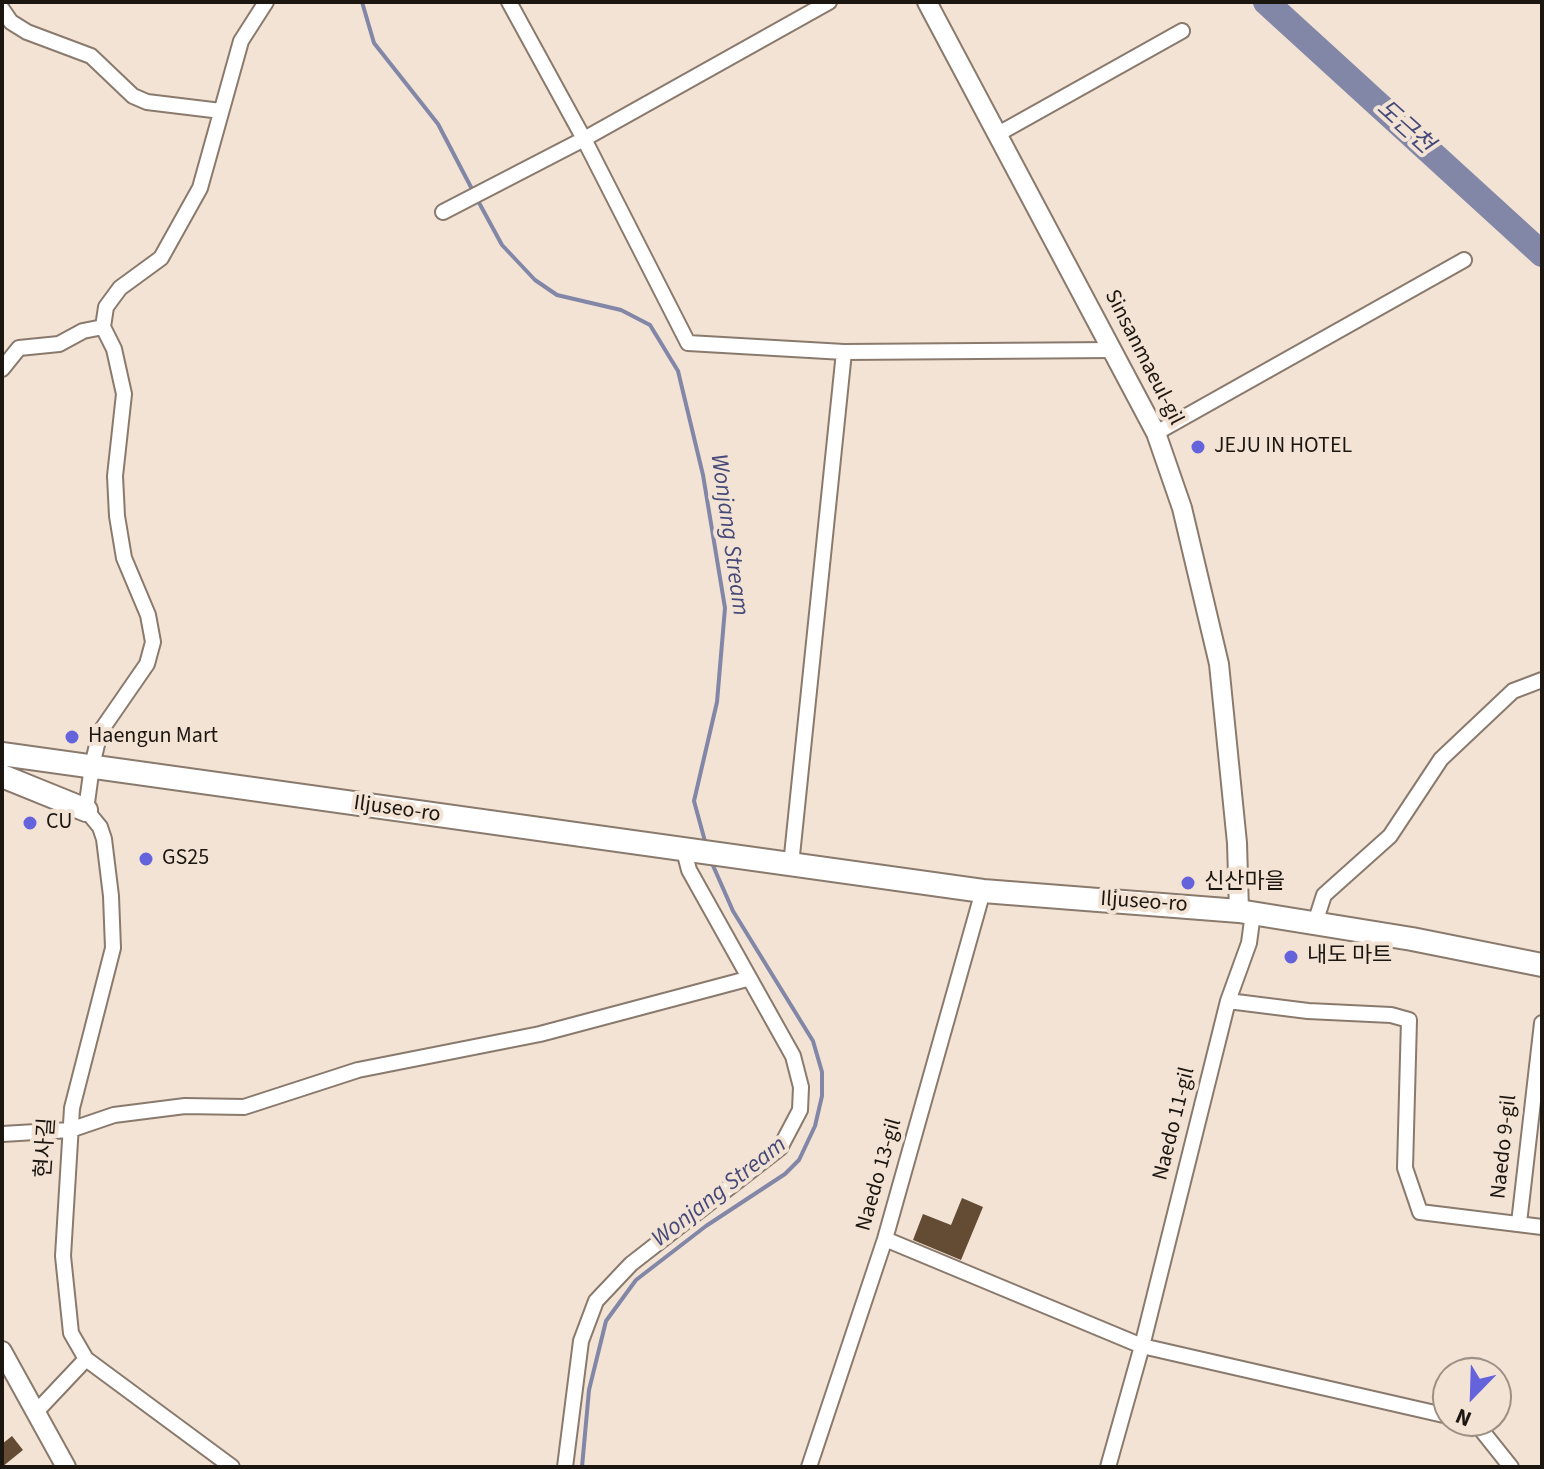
<!DOCTYPE html>
<html>
<head>
<meta charset="utf-8">
<style>
	body { margin:0 }
	#map { position:relative; width:1544px; height:1469px; overflow:hidden; background:#f3e3d4; font-family:"Source Sans 3",sans-serif }
	canvas { display:block }
	.frame { position:absolute; inset:0; border:4px solid #1c1611; pointer-events:none }
	.north { position:absolute; left:1432px; top:1357px; width:80px; height:80px; box-sizing:border-box; background:#f3e3d4; border:2px solid #9d9186; border-radius:50%; rotate:203deg; font-size:22px; font-weight:700; line-height:32px; text-align:center; color:#1c1611 }
	.north::after { content:''; display:block; margin:auto; width:28px; height:36px; background:#6463dc; clip-path:polygon(50% 0,100% 100%,50% 72%,0 100%) }
</style>
</head>
<body>
<div id="map">
<canvas width="1544" height="1469"></canvas>
<div class="frame"></div>
<div class="north">N</div>
</div>
<script>
const g = document.querySelector('canvas').getContext('2d');
g.lineJoin = 'round';
const shape = rows => new Path2D(rows.map(r => 'M' + r).join(''));
function strokePath(path, color, width, dash) { g.strokeStyle = color; g.lineWidth = width; g.lineCap = dash ? 'butt' : 'round'; g.setLineDash(dash || []); g.stroke(path); }
function fillPath(path, color) { g.fillStyle = color; g.fill(path, 'evenodd'); }
function drawText(font, color, halo, rows, align = 'center') {
  g.font = font + ' "Source Sans 3","Noto Sans KR",sans-serif'; g.lineWidth = 8; g.setLineDash([]); g.textBaseline = 'middle'; g.strokeStyle = halo; g.fillStyle = color; for (const [text, x, y, turn = 0] of rows) {
    g.save(); g.translate(x, y); g.rotate((+turn || 0) * Math.PI / 180); g.textAlign = isNaN(turn) ? turn : align; if (halo) g.strokeText(text, 0, 0); g.fillText(text, 0, 0); g.restore();
  }
}
const stream = shape([
	[362,2,374,43,438,124,473,191],
	[477,199,502,245,535,280,557,295,621,310,650,325,678,371,703,475,725,608,717,702,694,801,706,845],
	[582,1467,589,1390,606,1321,636,1280,706,1226,785,1174,799,1160,815,1126,822,1096,822,1072,813,1041,733,911,711,861]
]);
const river = shape([
	[1266,2,1542,254]
]);
const building = shape([
	[962,1198,983,1207,961,1260,913,1240,923,1214,951,1225],
	[12,1436,23,1450,2,1467,2,1444]
]);
const minor = shape([
	[509,2,584,139,688,343,844,352,1113,350],
	[2,9,11,22,27,32,91,56,133,96,147,102,221,111],
	[998,134,1182,31],
	[443,212,584,139,829,2],
	[2,369,19,348,59,344,83,331,103,327],
	[1156,433,1464,260],
	[791,865,844,352],
	[1315,923,1324,895,1390,836,1441,759,1513,691,1542,680],
	[1228,1001,1308,1011,1391,1015,1409,1020,1405,1168,1420,1212,1542,1227],
	[2,1134,70,1130,114,1115,185,1106,244,1107,358,1070,540,1034,747,979],
	[1519,1223,1542,1023],
	[885,1239,1142,1346,1448,1416],
	[36,1412,86,1359],
	[1470,1421,1475,1422,1511,1467],
	[232,1467,86,1359,71,1333,63,1256,72,1108,113,948,111,896,104,839,100,827,86,810,92,766,100,732,147,664,153,642,148,615,124,558,117,516,115,476,124,394,114,349,103,327,106,307,120,288,161,258,200,188,241,41,266,2],
	[565,1467,581,1341,596,1301,631,1264,780,1148,800,1110,801,1087,793,1056,689,870,684,851],
	[809,1467,885,1239,983,891],
	[1108,1467,1142,1346,1228,1001,1249,943,1253,913]
]);
const tertiary = shape([
	[927,2,1156,433,1182,508,1219,664,1237,843,1239,911],
	[2,1351,66,1467]
]);
const secondary = shape([
	[2,754,983,891,1239,911,1412,939,1542,965],
	[2,776,86,810]
]);
const markers = [
	[1198,447,8,"#6463dc"],
	[72,737,8,"#6463dc"],
	[30,823,8,"#6463dc"],
	[146,859,8,"#6463dc"],
	[1188,883,8,"#6463dc"],
	[1291,957,8,"#6463dc"]
];
const streetNames = [
	["Sinsanmaeul-gil",1143,358,63],
	["Iljuseo-ro",397,810,8],
	["Iljuseo-ro",1144,903,4],
	["Naedo 11-gil",1175,1124,-76],
	["Naedo 9-gil",1505,1147,-84],
	["현사길",47,1148,-86],
	["Naedo 13-gil",880,1175,-74]
];
const poiNames = [
	["JEJU IN HOTEL",1214,447],
	["Haengun Mart",88,737],
	["CU",46,823],
	["GS25",162,859],
	["신산마을",1204,883],
	["내도 마트",1307,957]
];
const waterNames = [
	["도근천",1404,128,42],
	["Wonjang Stream",728,535,82],
	["Wonjang Stream",720,1193,-38]
];
strokePath(stream, '#8286a7', 4);
strokePath(river, '#8286a7', 26);
fillPath(building, '#644b33');
strokePath(minor, '#897a6d', 18);
strokePath(tertiary, '#897a6d', 22);
strokePath(secondary, '#897a6d', 26);
strokePath(minor, '#fff', 14);
strokePath(tertiary, '#fff', 18);
strokePath(secondary, '#fff', 22);
for (const [x, y, r, color] of markers) { const dot = new Path2D(); dot.arc(x, y, r, 0, 2 * Math.PI); g.fillStyle = color; g.fill(dot); strokePath(dot, '#f3e3d4', 3); }
drawText('22px', '#1c1611', '#f3e3d4', streetNames);
drawText('22px', '#1c1611', '#f3e3d4', poiNames, 'left');
drawText('italic 24px', '#454979', '#f3e3d4', waterNames);
</script>
</body>
</html>
